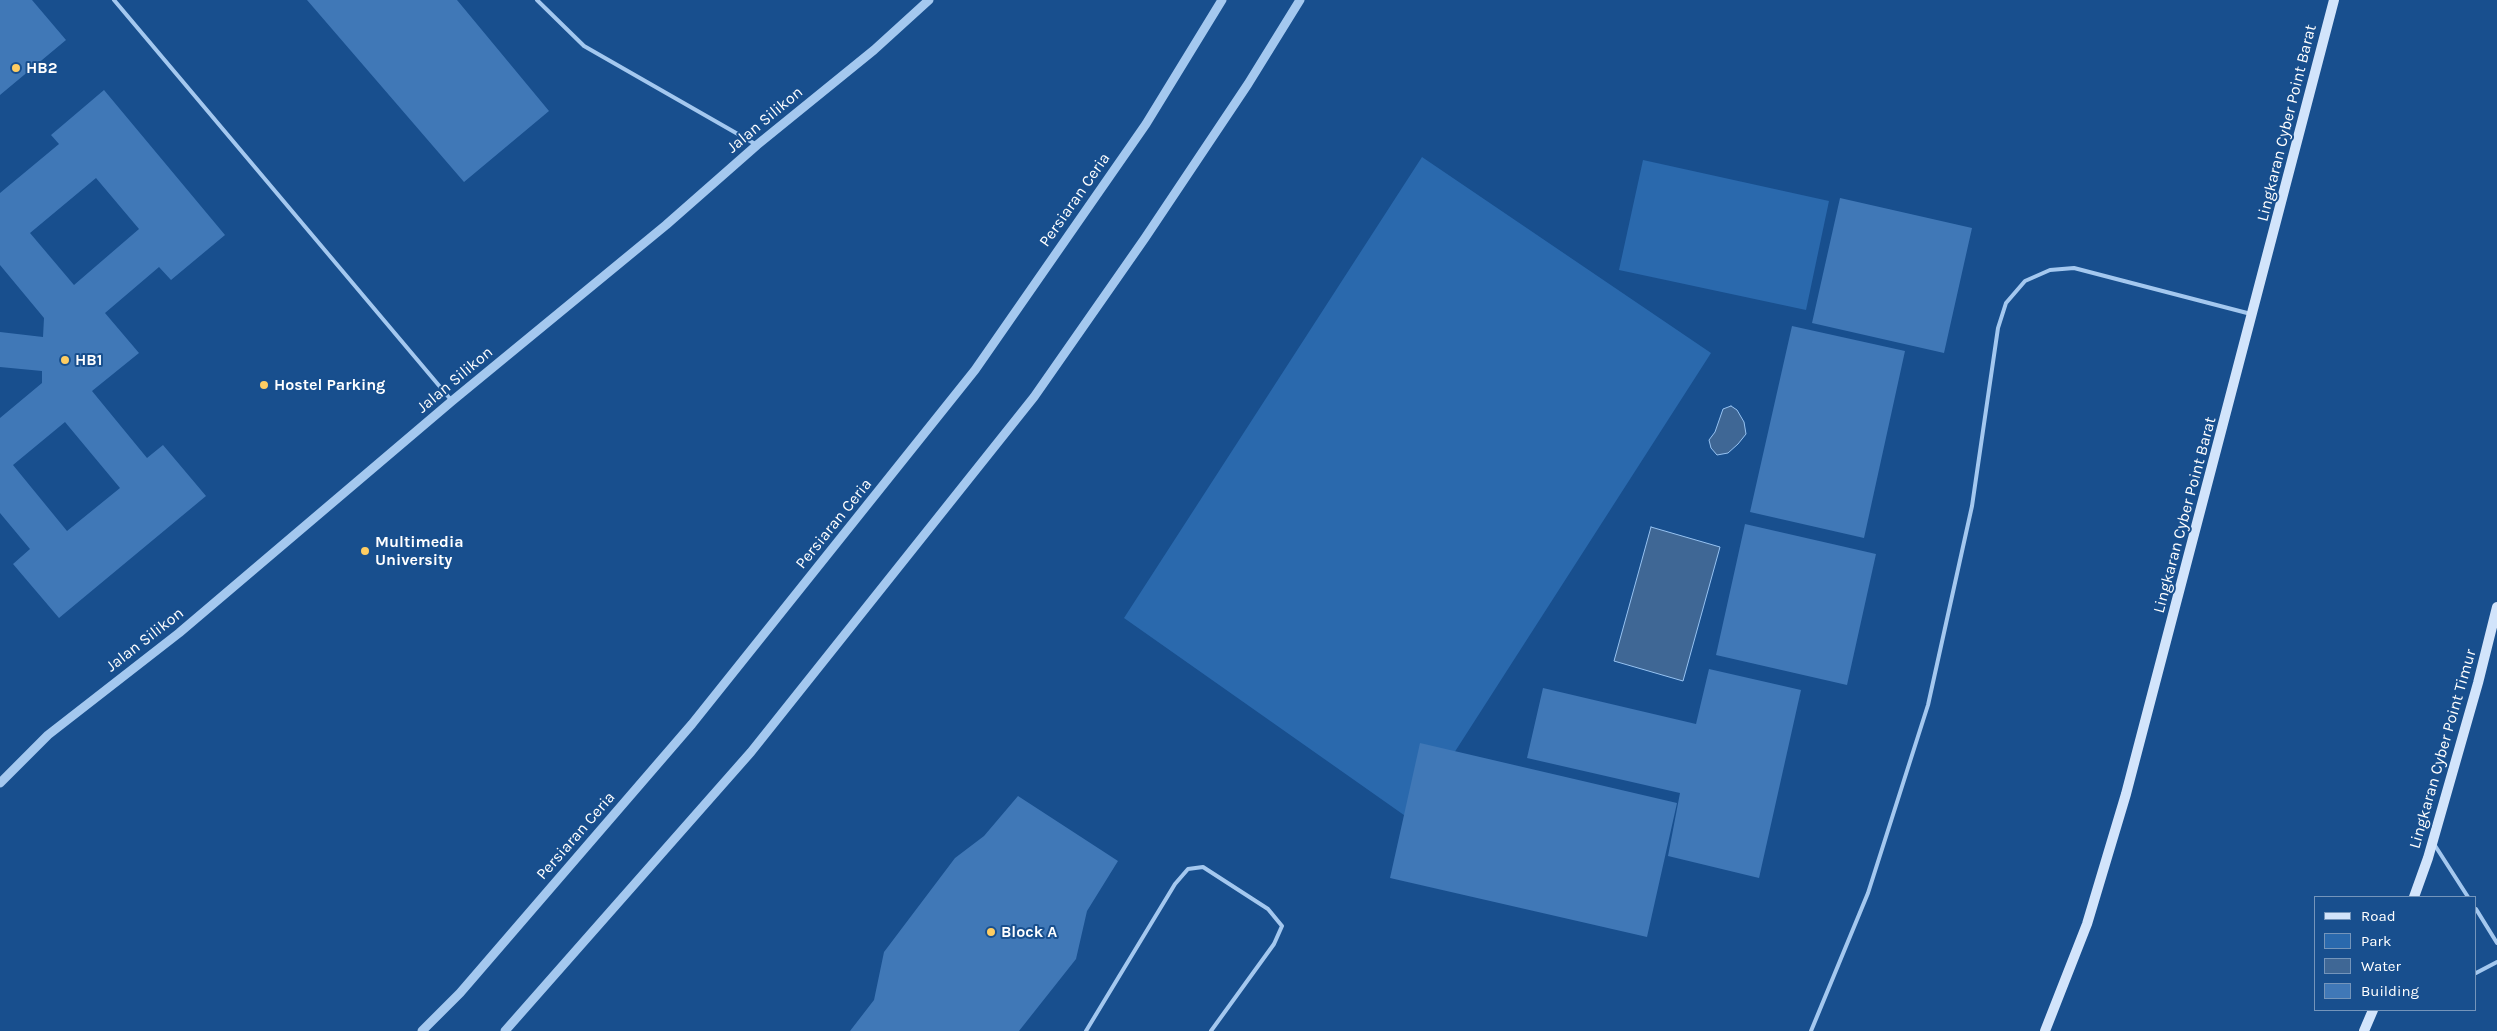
<!DOCTYPE html>
<html>
<head>
<meta charset="utf-8">
<style>
	body { margin:0 }
	#map { position:relative; width:2497px; height:1031px; overflow:hidden; background:#184f8e; font-family:Karla,sans-serif }
	canvas { display:block }
	.legend { position:absolute; left:2314px; top:896px; width:162px; height:115px; box-sizing:border-box; background:#184f8e; border:1px solid #7495bb; margin:0; padding:6px 9px; list-style:none; font-size:15px; color:#fff }
	.legend li { display:flex; align-items:center; gap:10px; height:25px }
	.legend b { width:25px; border:1px solid #7495bb }
</style>
</head>
<body>
<div id="map">
<canvas width="2497" height="1031"></canvas>
<ul class="legend">
<li><b style="height:6px;background:#d2e4fb"></b>Road</li>
<li><b style="height:14px;background:#2a69ad"></b>Park</li>
<li><b style="height:14px;background:#3f6795"></b>Water</li>
<li><b style="height:14px;background:#4078b7"></b>Building</li>
</ul>
</div>
<script>
const g = document.querySelector('canvas').getContext('2d');
g.lineJoin = 'round';
function fillPath(path, color) { g.fillStyle = color; g.fill(path, 'evenodd'); }
const shape = rows => new Path2D(rows.map(r => 'M' + r).join(''));
function strokePath(path, color, width, dash) { g.strokeStyle = color; g.lineWidth = width; g.lineCap = dash ? 'butt' : 'round'; g.setLineDash(dash || []); g.stroke(path); }
function drawText(font, color, halo, rows, align = 'center') {
  g.font = font + ' Karla,sans-serif'; g.lineWidth = 4; g.setLineDash([]); g.textBaseline = 'middle'; g.strokeStyle = halo; g.fillStyle = color; for (const [text, x, y, turn = 0] of rows) {
    g.save(); g.translate(x, y); g.rotate((+turn || 0) * Math.PI / 180); g.textAlign = isNaN(turn) ? turn : align; if (halo) g.strokeText(text, 0, 0); g.fillText(text, 0, 0); g.restore();
  }
}
const green = shape([
	[1422,157,1711,353,1411,820,1124,618],
	[1643,160,1829,201,1806,310,1619,270]
]);
const water = shape([
	[1731,406,1737,410,1744,422,1746,434,1738,444,1728,453,1717,455,1711,448,1709,440,1715,432,1723,409,1731,406],
	[1651,527,1720,547,1683,681,1614,661,1651,527]
]);
const building = shape([
	[0,0,32,0,66,40,0,95],
	[307,0,457,0,549,111,464,182],
	[104,90,225,235,171,280,159,267,105,313,139,353,92,391,147,458,163,445,206,496,59,618,13,564,30,549,0,513,0,418,42,383,42,371,0,367,0,332,43,337,44,318,0,265,0,193,59,144,51,135],
	[96,178,139,229,74,285,30,233],
	[65,422,120,488,67,531,13,465],
	[1840,198,1972,228,1944,353,1812,323],
	[1792,326,1905,351,1864,538,1750,512],
	[1745,524,1876,554,1847,685,1716,655],
	[1709,669,1801,690,1759,878,1668,856,1680,793,1527,758,1543,688,1696,724],
	[1420,743,1677,803,1647,937,1390,878],
	[1018,796,1118,861,1087,911,1076,959,1019,1031,850,1031,874,1000,884,952,955,858,984,836]
]);
const service = shape([
	[114,0,452,401],
	[537,0,584,46,757,145],
	[2434,844,2468,897],
	[2476,909,2497,943],
	[2476,973,2497,962],
	[1086,1031,1175,884,1188,869,1203,867,1268,909,1282,926,1274,944,1211,1031],
	[1811,1031,1868,893,1928,705,1972,506,1998,328,2006,303,2025,281,2050,270,2074,268,2251,314]
]);
const tertiary = shape([
	[0,783,48,735,179,633,452,401,666,225,757,145,874,50,929,0],
	[422,1031,460,993,692,724,975,370,1146,124,1222,0],
	[505,1031,751,752,1034,397,1145,238,1248,84,1300,0]
]);
const secondary = shape([
	[2414,897,2428,858,2478,683,2497,607],
	[2045,1031,2087,924,2126,794,2334,0],
	[2364,1031,2373,1010]
]);
const markers = [
	[16,68,5,"#ffcd62"],
	[65,360,5,"#ffcd62"],
	[264,385,5,"#ffcd62"],
	[365,551,5,"#ffcd62"],
	[991,932,5,"#ffcd62"]
];
const poiNames = [
	["HB2",26,68],
	["HB1",75,360],
	["Hostel Parking",274,385],
	["Multimedia",375,542],
	["University",375,560],
	["Block A",1001,932]
];
const streetNames = [
	["Jalan Silikon",765,120,-40],
	["Lingkaran Cyber Point Barat",2287,123,-76],
	["Persiaran Ceria",1075,200,-55],
	["Jalan Silikon",455,380,-40],
	["Lingkaran Cyber Point Barat",2185,515,-75],
	["Persiaran Ceria",834,524,-51],
	["Jalan Silikon",145,640,-38],
	["Lingkaran Cyber Point Timur",2443,749,-74],
	["Persiaran Ceria",576,836,-49]
];
fillPath(green, '#2a69ad');
fillPath(water, '#3f6795');
strokePath(water, '#97c3f2', 1);
fillPath(building, '#4078b7');
strokePath(service, '#a4c8ef', 4);
strokePath(tertiary, '#a4c8ef', 9);
strokePath(secondary, '#d2e4fb', 10);
for (const [x, y, r, color] of markers) { const dot = new Path2D(); dot.arc(x, y, r, 0, 2 * Math.PI); g.fillStyle = color; g.fill(dot); strokePath(dot, '#184f8e', 2); }
drawText('bold 16px', '#fff', '#184f8e', poiNames, 'left');
drawText('16px', '#fff', '#184f8e', streetNames);
</script>
</body>
</html>
